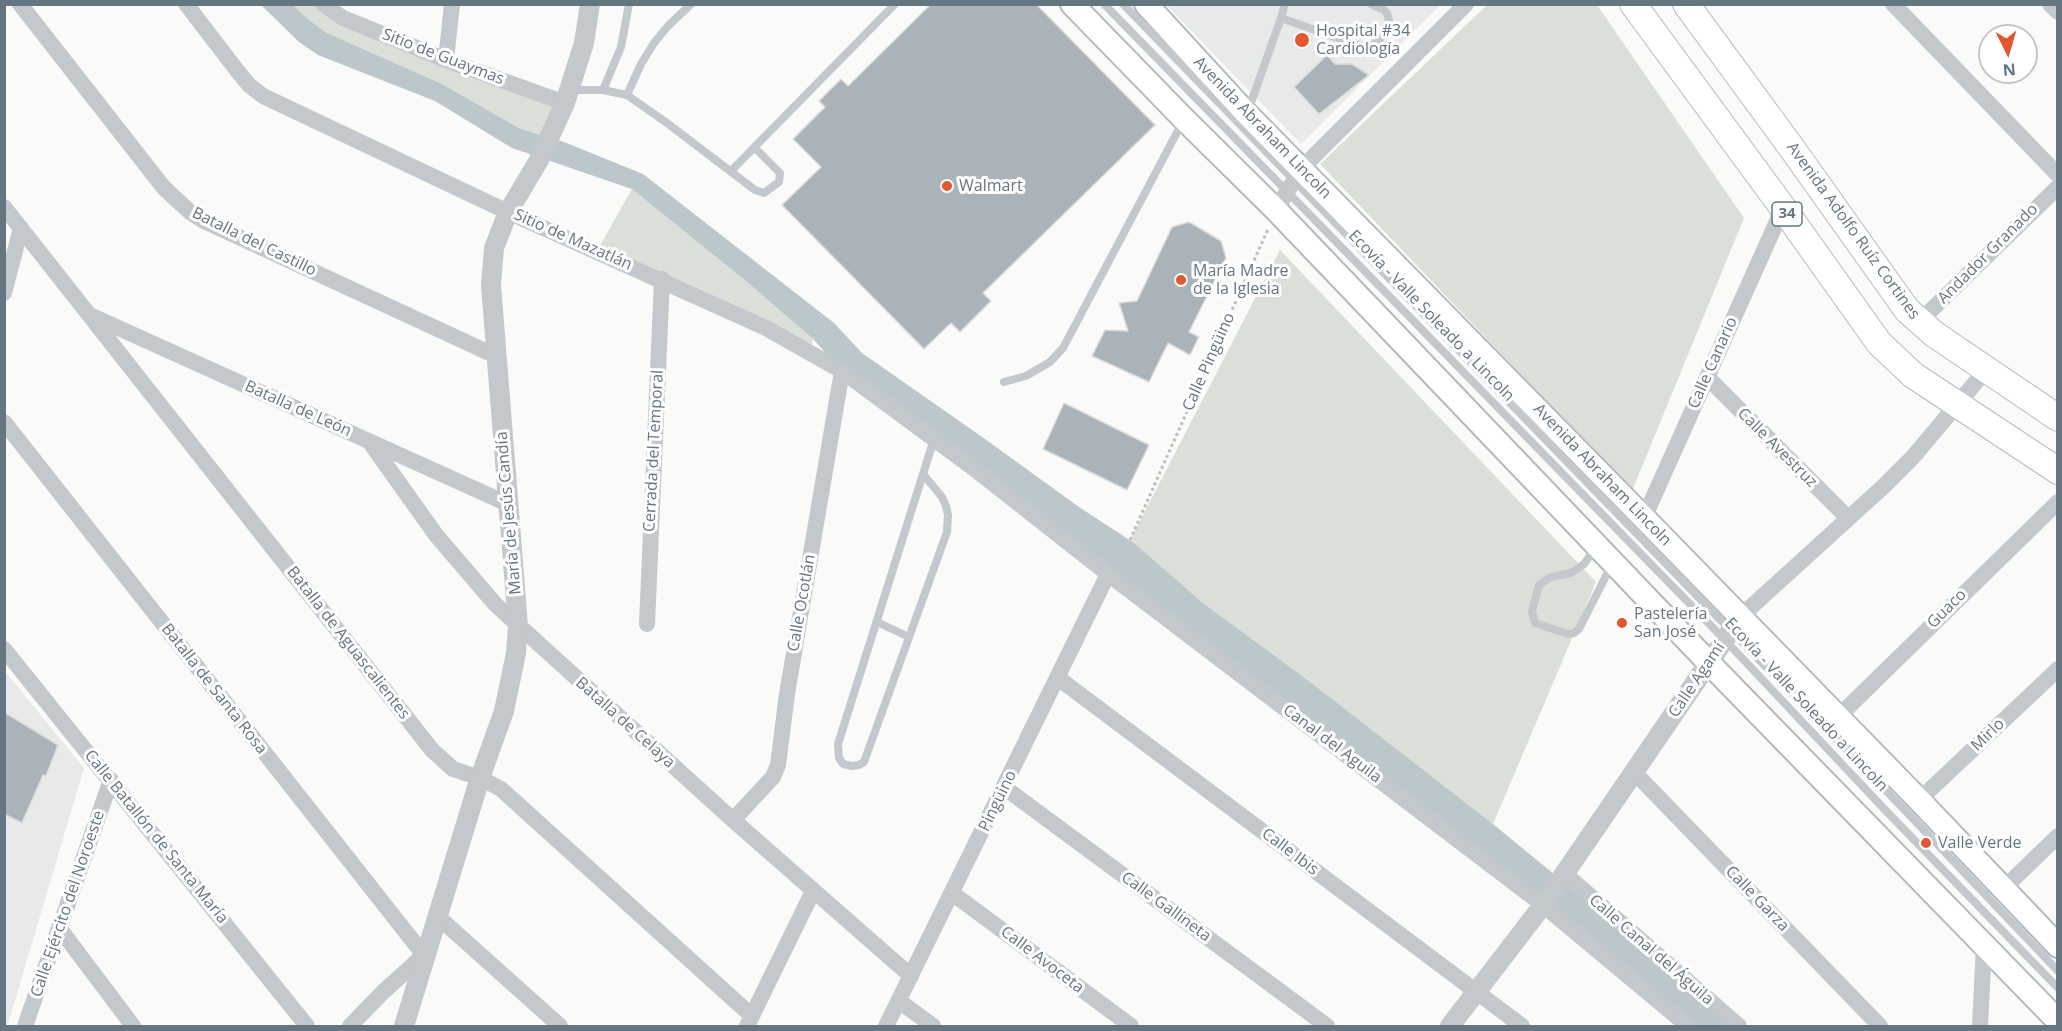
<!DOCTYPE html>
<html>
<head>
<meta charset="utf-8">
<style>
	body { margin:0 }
	#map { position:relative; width:2062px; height:1031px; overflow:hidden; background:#fafaf8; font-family:"Open Sans",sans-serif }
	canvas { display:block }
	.frame { position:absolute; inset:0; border:6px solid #657683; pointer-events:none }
	.north { position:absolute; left:1978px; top:24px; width:60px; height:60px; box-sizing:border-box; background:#fff; border:2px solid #c1c8cd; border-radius:50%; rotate:175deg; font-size:16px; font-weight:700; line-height:24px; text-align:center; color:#657683 }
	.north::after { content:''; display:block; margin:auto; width:21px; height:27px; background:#e4572e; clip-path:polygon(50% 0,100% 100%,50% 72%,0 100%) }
</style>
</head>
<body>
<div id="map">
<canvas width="2062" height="1031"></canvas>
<div class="frame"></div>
<div class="north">N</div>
</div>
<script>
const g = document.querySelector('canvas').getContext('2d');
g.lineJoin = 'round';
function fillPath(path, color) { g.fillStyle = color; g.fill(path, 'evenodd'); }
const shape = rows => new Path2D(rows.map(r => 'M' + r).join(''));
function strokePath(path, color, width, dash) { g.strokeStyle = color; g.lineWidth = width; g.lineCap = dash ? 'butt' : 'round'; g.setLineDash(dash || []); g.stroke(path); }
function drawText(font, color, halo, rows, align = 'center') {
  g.font = font + ' "Open Sans",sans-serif'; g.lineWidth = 6; g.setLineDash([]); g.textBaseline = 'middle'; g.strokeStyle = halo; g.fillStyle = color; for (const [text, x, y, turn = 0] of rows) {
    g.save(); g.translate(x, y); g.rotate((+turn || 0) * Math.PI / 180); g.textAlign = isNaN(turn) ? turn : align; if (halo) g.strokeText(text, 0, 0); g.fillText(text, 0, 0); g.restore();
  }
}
const built = shape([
	[1166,5,1440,5,1301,144],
	[4,670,84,768,8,1024,4,1023]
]);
const green = shape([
	[293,5,324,5,565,103,551,137,519,128,442,84,327,33,309,20],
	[1487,5,1597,5,1744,218,1632,491,1320,164],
	[632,189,747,282,813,339,810,351,597,251],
	[1280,250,1596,582,1493,824,1309,681,1203,603,1130,540]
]);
const water = shape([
	[261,5,293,5,309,20,327,33,442,84,519,128,564,142,643,174,834,323,862,353,985,439,1079,507,1134,543,1203,603,1309,681,1493,824,1739,1026,1688,1026,842,371,813,339,747,282,632,189,512,148,435,101,318,55,299,42]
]);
const building = shape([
	[931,4,1036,4,1155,125,983,293,991,301,960,332,951,323,924,349,782,205,821,167,793,139,825,107,819,101,841,79,848,86,931,4],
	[1327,55,1335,64,1352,64,1369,75,1319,114,1294,87,1327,55],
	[1189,222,1221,241,1226,258,1189,332,1199,337,1190,355,1168,343,1149,382,1092,356,1105,330,1128,331,1119,303,1137,301,1172,227,1189,222],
	[1064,403,1149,445,1127,490,1043,449,1064,403],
	[4,712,58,745,46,776,43,775,22,823,4,814,4,712]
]);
const path = shape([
	[1130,540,1268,229]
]);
const service = shape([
	[1104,4,1725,640,1888,813,2058,988],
	[1123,4,1898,803,2058,971],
	[1285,4,1281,18,1363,47,1370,46,1379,41,1389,20,1387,13,1384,10,1371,4],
	[570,90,603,90,627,95,667,123,755,190,764,193,779,182,780,173,754,147],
	[603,90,621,47,629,4],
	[627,95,641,64,654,43,667,27,691,4],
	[1248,111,1281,18],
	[731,171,895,4],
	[1004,382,1026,376,1050,362,1063,348,1183,121],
	[923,474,942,497,946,506,948,515,947,532,864,762,859,765,852,766,843,764,839,758,838,744,923,474,934,439],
	[1597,546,1584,564,1571,573,1551,577,1539,585,1532,611,1535,623,1568,634,1574,633,1579,629,1612,564],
	[877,622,909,637]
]);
const minor = shape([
	[20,4,164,188,190,212,204,221,496,356],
	[186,4,239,73,249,85,263,96,508,212,766,328,842,371,972,467,1108,574,1543,905,1688,1026],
	[323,4,343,18,446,60,565,103],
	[1893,4,2058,175],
	[2050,4,2058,12],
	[446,60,452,4],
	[4,207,432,750,453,769,480,778,501,789,752,1016],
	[1276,210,1301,169,1466,4],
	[4,293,21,228],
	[92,316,508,504],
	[1919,322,2058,187],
	[1707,377,1848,518],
	[4,422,424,955,383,992,350,1026],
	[369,441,436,535,495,604,733,820,911,976],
	[1644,518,1783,208],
	[1740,617,1884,486,1913,457,1986,370],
	[647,624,662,279],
	[4,649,307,1026],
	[1058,678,1522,1026],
	[1838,717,2058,502],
	[1634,772,1880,1026],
	[1005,788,1327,1026],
	[1919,800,2058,669],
	[733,820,773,777,778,765,787,694,842,371],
	[1564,873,1739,1026],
	[2003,889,2058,836],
	[952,893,1131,1026],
	[437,916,560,1026],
	[60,929,133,1026],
	[899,1001,933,1026],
	[25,1026,111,780],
	[747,1026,813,891],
	[886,1026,1108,574],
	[1980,1026,1984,945]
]);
const tertiary = shape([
	[404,1026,480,778,504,711,516,653,518,626,516,600,491,285,494,248,508,212,539,160,565,103,584,43,590,4],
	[1450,1026,1543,905,1740,617]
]);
const secondary = shape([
	[1072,4,1184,119,1276,210,1709,663,2058,1021],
	[1146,4,1247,114,1644,518,1919,800,2058,946]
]);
const primary = shape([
	[1633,4,1783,208,1879,343,1913,375,2058,471],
	[1686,4,1791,147,1907,310,1934,334,2058,418]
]);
const markers = [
	[1302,40,8,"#e4572e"],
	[947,186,6,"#e4572e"],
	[1181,280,6,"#e4572e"],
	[1622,623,6,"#e4572e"],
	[1926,843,6,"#e4572e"]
];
const shields = [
	[1787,214,30]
];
const shieldNames = [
	["34",1787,214]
];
const poiNames = [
	["Hospital #34",1316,31],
	["Cardiología",1316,49],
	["Walmart",959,186],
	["María Madre",1193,271],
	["de la Iglesia",1193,289],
	["Pastelería",1634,614],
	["San José",1634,632],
	["Valle Verde",1938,843]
];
const streetNames = [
	["Sitio de Guaymas",443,57,21],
	["Avenida Abraham Lincoln",1262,128,46],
	["Avenida Adolfo Ruíz Cortines",1853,231,54],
	["Sitio de Mazatlán",573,240,24],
	["Batalla del Castillo",254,242,26],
	["Andador Granado",1988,254,-45],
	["Ecovía - Valle Soleado a Lincoln",1431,316,46],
	["Calle Pingüino",1209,362,-66],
	["Calle Canario",1713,363,-66],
	["Batalla de León",298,409,24],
	["Calle Avestruz",1777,448,45],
	["Cerrada del Temporal",654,451,-87],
	["Avenida Abraham Lincoln",1602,475,46],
	["María de Jesús Candía",509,513,-95],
	["Calle Ocotlán",802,603,-80],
	["Guaco",1947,609,-45],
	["Batalla de Aguascalientes",348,643,52],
	["Calle Agamí",1697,680,-56],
	["Batalla de Santa Rosa",214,689,52],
	["Ecovía - Valle Soleado a Lincoln",1806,705,47],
	["Batalla de Celaya",625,723,42],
	["Mirlo",1988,735,-44],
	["Canal del Aguila",1332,744,37],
	["Pingüino",998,801,-64],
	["Calle Batallón de Santa María",156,837,51],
	["Calle Ibis",1290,852,37],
	["Calle Garza",1757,899,46],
	["Calle Ejército del Noroeste",68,904,-71],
	["Calle Gallineta",1166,907,36],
	["Calle Canal del Águila",1651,950,41],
	["Calle Avoceta",1042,960,37]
];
fillPath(built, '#e8e9e9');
fillPath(green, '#dadfd7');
fillPath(water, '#bbc7cb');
fillPath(building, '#aab3b9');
strokePath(building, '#dcdcda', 1.5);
strokePath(secondary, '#b3babf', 26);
strokePath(primary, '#b5babe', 28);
strokePath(path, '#bbbfc2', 3, [3, 3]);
strokePath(service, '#c3c8cc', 8);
strokePath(minor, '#c3c8cc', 16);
strokePath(tertiary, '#c3c8cc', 20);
strokePath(secondary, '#fff', 22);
strokePath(primary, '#fff', 26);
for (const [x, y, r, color] of markers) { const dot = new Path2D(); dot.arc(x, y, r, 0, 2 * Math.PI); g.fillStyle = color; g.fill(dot); strokePath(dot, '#fff', 2); }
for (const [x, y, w] of shields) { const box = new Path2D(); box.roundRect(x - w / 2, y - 12, w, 24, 4.5); g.fillStyle = '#fff'; g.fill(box); strokePath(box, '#657683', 1.5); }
drawText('bold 15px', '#657683', null, shieldNames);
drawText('16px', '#657683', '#fff', poiNames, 'left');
drawText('16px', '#657683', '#fff', streetNames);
</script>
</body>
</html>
